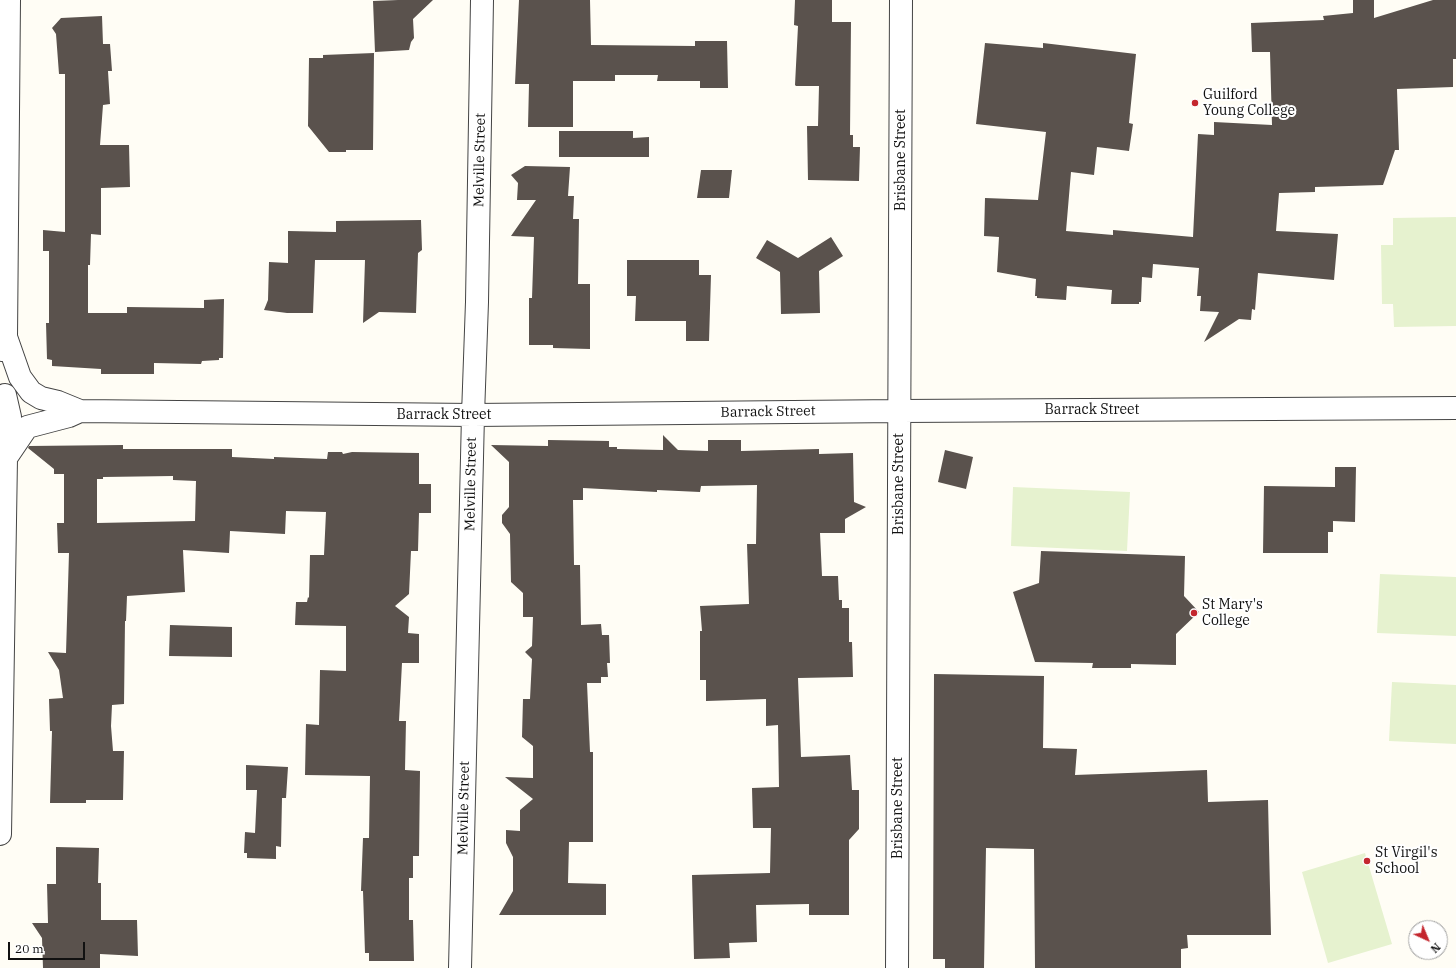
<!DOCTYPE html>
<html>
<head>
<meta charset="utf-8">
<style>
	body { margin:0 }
	#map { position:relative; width:1456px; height:968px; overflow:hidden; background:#fffdf5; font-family:"IBM Plex Serif",serif }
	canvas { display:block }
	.north { position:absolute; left:1408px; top:920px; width:40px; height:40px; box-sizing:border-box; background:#fff; border:1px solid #a0a0a0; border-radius:50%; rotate:136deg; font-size:11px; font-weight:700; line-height:16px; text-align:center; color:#111 }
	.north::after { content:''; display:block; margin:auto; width:14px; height:18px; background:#c4262e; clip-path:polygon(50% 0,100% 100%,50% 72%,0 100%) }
	.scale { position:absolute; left:8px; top:942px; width:77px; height:18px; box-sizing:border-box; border:2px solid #111; border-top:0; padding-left:5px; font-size:12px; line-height:14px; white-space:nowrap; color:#111; -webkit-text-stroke:3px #fff; paint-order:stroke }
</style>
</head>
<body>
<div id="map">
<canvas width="1456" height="968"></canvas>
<div class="north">N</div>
<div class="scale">20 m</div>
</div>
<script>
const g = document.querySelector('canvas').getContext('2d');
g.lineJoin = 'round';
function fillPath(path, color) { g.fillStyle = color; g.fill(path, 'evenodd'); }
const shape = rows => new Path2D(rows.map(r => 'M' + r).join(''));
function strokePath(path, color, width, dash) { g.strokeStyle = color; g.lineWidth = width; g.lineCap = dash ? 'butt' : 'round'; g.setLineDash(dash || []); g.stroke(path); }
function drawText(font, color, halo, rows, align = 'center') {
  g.font = font + ' "IBM Plex Serif",serif'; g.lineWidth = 4; g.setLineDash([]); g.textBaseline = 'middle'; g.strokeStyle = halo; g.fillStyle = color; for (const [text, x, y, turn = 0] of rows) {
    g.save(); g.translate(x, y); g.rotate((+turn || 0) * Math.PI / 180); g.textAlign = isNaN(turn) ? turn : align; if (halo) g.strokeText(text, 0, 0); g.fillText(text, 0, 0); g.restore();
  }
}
const pitch = shape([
	[1456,217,1456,326,1394,327,1393,304,1382,304,1381,245,1393,245,1393,218],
	[1013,487,1130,492,1127,551,1011,546],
	[1380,574,1456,577,1456,636,1377,633],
	[1392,682,1456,685,1456,744,1389,741],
	[1365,853,1392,944,1328,963,1302,872]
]);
const building = shape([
	[398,0,433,0,413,19,414,38,411,42,409,50,375,52,373,1],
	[519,0,590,0,591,45,695,46,695,41,727,41,728,88,700,88,700,81,657,81,658,75,615,75,615,81,573,81,573,127,528,127,529,84,515,84],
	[795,0,832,0,832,22,851,22,850,135,853,135,853,147,860,147,859,181,808,180,807,126,818,126,819,86,796,86,795,85,798,26,794,25],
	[1353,0,1374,0,1374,18,1433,0,1456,0,1456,59,1453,59,1453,87,1397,89,1399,150,1395,150,1383,185,1315,187,1315,192,1279,193,1276,231,1338,234,1334,280,1258,273,1255,310,1252,309,1251,320,1239,319,1204,342,1219,312,1200,311,1201,296,1197,296,1199,268,1153,264,1152,278,1142,277,1141,302,1139,302,1139,304,1111,304,1112,290,1067,286,1066,300,1037,298,1037,296,1035,296,1036,279,997,272,999,237,984,236,985,198,1038,200,1046,132,976,124,985,43,1043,48,1043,43,1136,54,1129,123,1133,124,1129,151,1097,147,1094,175,1071,172,1066,231,1113,235,1113,230,1193,237,1198,134,1214,135,1214,122,1272,125,1270,52,1252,52,1251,23,1324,20,1323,16,1353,13],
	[102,16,103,44,110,44,112,71,108,71,110,104,103,105,100,145,129,145,130,187,101,188,101,235,91,234,90,265,88,265,88,313,127,313,127,307,204,308,204,300,224,299,223,358,219,358,219,360,202,361,201,364,154,363,154,374,101,374,101,369,52,366,52,360,47,359,46,323,49,323,49,251,43,251,43,230,65,232,65,74,59,74,56,34,52,28,61,18],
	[374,53,373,150,346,150,346,152,329,152,308,126,309,58,323,58,323,55],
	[559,131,633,131,633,138,649,137,649,157,559,157],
	[525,166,570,167,568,196,574,196,573,219,579,219,578,284,590,284,590,349,553,348,553,345,529,345,529,298,532,298,534,237,511,236,536,200,517,200,518,183,511,175],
	[701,170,732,170,729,198,697,198],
	[421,220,422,250,418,253,416,313,379,312,363,323,365,260,315,260,313,313,287,313,264,310,268,300,269,262,288,263,288,231,336,232,336,221],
	[831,237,843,256,819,271,820,313,781,314,780,272,756,258,767,240,798,258],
	[627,260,699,260,699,275,711,275,709,341,686,341,686,321,635,321,636,296,627,296],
	[663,435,678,450,708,451,708,440,741,440,741,451,819,449,819,454,853,453,854,502,866,507,845,519,845,533,820,533,822,576,838,576,839,600,842,600,842,608,849,608,849,642,852,642,853,677,798,678,801,757,850,755,852,790,859,790,859,829,849,840,849,915,809,915,809,904,756,905,757,942,729,943,730,958,694,959,692,875,770,873,771,828,753,828,752,788,779,787,778,725,766,726,766,699,706,701,706,680,700,680,700,631,702,631,700,606,749,604,747,544,756,544,757,485,701,486,700,492,657,490,657,492,583,488,583,500,573,500,574,565,580,565,581,625,601,624,602,635,609,635,610,663,607,663,608,677,601,677,601,683,587,683,590,752,593,752,593,842,569,842,568,883,606,884,606,915,499,915,513,891,513,857,506,843,506,830,520,831,520,810,533,799,505,777,533,778,533,746,522,737,523,699,530,699,532,659,525,652,532,646,533,617,523,617,523,593,511,582,510,534,502,523,502,515,509,507,509,462,491,445,548,446,548,440,609,441,609,447,617,447,617,449,663,450],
	[123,445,123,449,232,449,232,457,274,459,274,457,327,459,328,452,342,452,343,454,352,452,419,453,419,484,431,484,431,513,419,513,418,551,411,551,409,594,395,606,409,617,408,633,419,634,419,663,402,663,399,721,406,721,405,770,420,771,419,856,413,856,413,878,409,878,409,920,413,920,414,961,369,961,369,953,365,953,363,891,361,891,363,838,369,838,370,776,305,775,306,724,319,725,320,670,346,671,346,626,295,625,296,602,307,602,308,597,309,598,310,555,324,555,326,512,286,511,285,534,230,531,229,553,183,550,185,592,127,596,126,621,125,621,124,704,112,705,111,726,113,751,124,751,123,800,86,800,86,803,50,803,52,731,50,731,49,699,63,698,59,670,48,652,66,653,69,553,58,553,57,523,64,523,64,474,54,474,54,469,28,448,29,446],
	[173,476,173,480,196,481,195,521,97,523,97,479,103,479,103,477],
	[945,450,973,457,966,489,938,482],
	[1335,467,1356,467,1355,522,1333,521,1333,532,1328,532,1328,553,1263,553,1264,486,1335,487],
	[1041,551,1185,556,1184,596,1199,612,1176,634,1176,665,1131,664,1131,668,1092,668,1093,663,1035,662,1013,592,1039,583],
	[170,625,232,627,232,657,169,656],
	[934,674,1044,676,1043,748,1077,749,1075,775,1207,770,1208,802,1268,800,1271,935,1187,935,1188,948,1181,949,1181,968,1035,968,1034,849,986,848,984,968,945,968,945,959,933,959],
	[246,765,288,767,286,798,282,798,281,847,276,846,276,859,247,858,247,853,244,853,245,832,255,833,257,790,246,790],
	[56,847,99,848,98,883,101,883,101,920,137,920,138,956,100,954,100,968,43,968,42,938,32,923,48,923,47,884,56,884]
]);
const minor = shape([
	[6,337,20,377,31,392,41,398,58,402,80,411,473,415,900,411,1456,408],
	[2,350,6,337,9,0],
	[5,395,10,417,8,431],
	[0,416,5,434,6,458,0,834],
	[6,458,27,427,69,416,80,411],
	[460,968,473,415,477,302,482,0],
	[897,968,901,0]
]);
const markers = [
	[1195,103,4,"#c4262e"],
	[1194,613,4,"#c4262e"],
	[1367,861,4,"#c4262e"]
];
const poiNames = [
	["Guilford",1203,95],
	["Young College",1203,111],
	["St Mary's",1202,605],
	["College",1202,621],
	["St Virgil's",1375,853],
	["School",1375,869]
];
const streetNames = [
	["Melville Street",480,160,-89],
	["Brisbane Street",901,160,-90],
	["Barrack Street",1092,410],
	["Barrack Street",768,412,-1],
	["Barrack Street",444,415],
	["Melville Street",471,484,-89],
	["Brisbane Street",899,484,-90],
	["Melville Street",464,808,-89],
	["Brisbane Street",898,808,-90]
];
fillPath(pitch, '#e6f2cf');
fillPath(building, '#5a524d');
strokePath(minor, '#444', 24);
strokePath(minor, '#fff', 22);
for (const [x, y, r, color] of markers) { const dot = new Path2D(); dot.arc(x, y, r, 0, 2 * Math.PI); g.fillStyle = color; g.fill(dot); strokePath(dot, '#fff', 1.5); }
drawText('14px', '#111', '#fff', poiNames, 'left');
drawText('14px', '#111', '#fff', streetNames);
</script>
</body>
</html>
